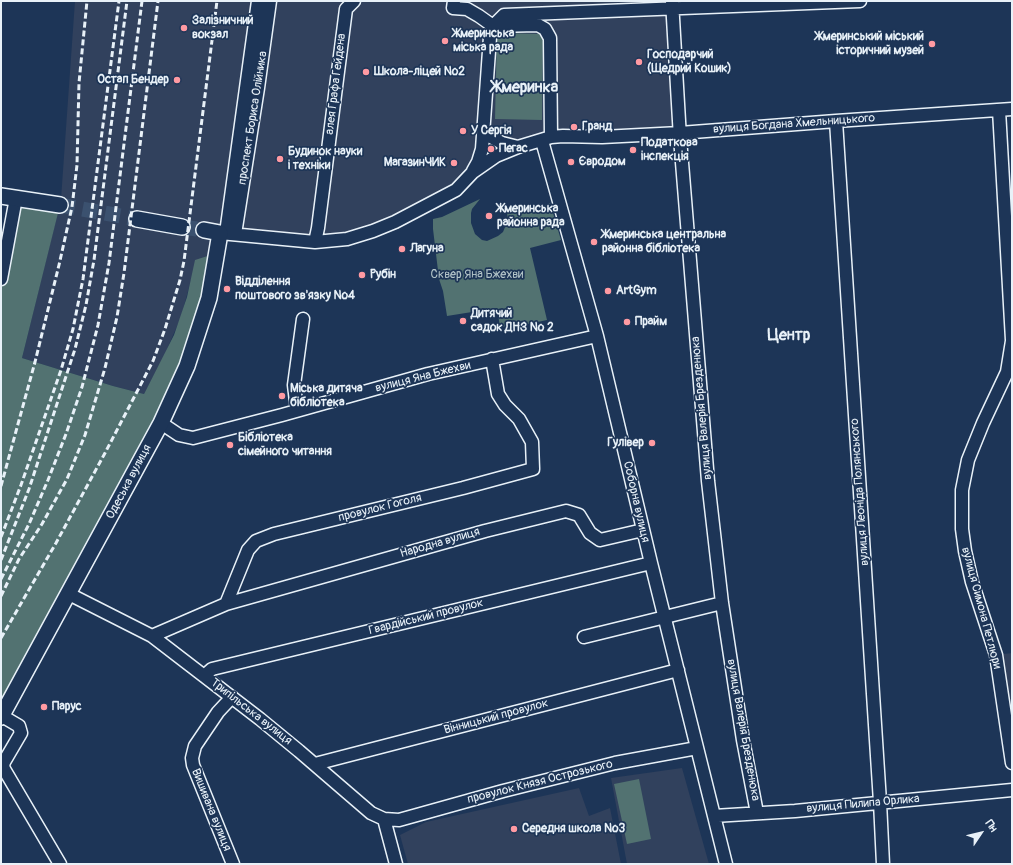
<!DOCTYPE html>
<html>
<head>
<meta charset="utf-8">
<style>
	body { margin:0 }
	#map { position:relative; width:1013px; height:865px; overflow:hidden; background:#1d3557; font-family:Pangolin,sans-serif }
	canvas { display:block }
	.frame { position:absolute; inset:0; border:2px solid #e8f1f8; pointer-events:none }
	.north { position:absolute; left:961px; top:813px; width:40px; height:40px; -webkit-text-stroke:3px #1d3557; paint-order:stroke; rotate:55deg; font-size:11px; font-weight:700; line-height:16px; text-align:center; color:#e8f1f8 }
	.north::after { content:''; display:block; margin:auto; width:14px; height:18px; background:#e8f1f8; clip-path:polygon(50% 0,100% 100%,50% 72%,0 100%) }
</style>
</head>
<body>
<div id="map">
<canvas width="1013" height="865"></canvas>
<div class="frame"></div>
<div class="north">Пн</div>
</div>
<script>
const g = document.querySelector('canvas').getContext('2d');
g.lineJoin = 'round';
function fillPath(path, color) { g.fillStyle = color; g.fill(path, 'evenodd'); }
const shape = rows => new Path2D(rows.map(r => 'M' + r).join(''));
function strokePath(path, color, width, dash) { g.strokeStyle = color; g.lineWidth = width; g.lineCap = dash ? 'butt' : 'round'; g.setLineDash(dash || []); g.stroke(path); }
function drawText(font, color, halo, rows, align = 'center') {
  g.font = font + ' Pangolin,sans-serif'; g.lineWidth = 3.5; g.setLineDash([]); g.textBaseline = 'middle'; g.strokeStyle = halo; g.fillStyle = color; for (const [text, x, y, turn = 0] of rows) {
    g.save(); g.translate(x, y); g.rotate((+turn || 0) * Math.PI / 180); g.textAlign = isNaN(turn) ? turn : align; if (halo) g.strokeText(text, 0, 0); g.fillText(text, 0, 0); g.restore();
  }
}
const built = shape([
	[75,1,672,1,680,133,563,136,518,147,456,190,347,239,221,232,217,253,191,280,181,317,164,356,144,394,113,386,22,358,61,199],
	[1012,653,1012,763,996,655],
	[682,768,709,864,627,864,611,778],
	[579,788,589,816,610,808,621,864,408,864,400,835,426,822]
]);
const green = shape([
	[497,33,543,34,542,120,495,119],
	[16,198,59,209,22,358,113,386,144,394,174,335,187,297,195,260,217,253,187,366,1,717,1,279],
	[480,199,472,209,471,213,471,223,475,234,482,240,487,241,498,236,503,232,508,220,507,213,536,209,550,203,561,240,530,248,547,320,519,326,500,327,497,308,447,316,443,291,439,279,433,229,433,219,442,217],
	[639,779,651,839,627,844,614,784]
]);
const majorTunnel = shape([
	[60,205,137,219],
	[182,227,204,230]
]);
const minor = shape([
	[454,1,453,8,467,9,479,16,493,26,538,25,545,29,550,38,551,137],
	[672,1,680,138,708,481,722,603,743,740,757,813],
	[999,110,1012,340],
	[836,121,880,802,883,864],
	[484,129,489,136,502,143,518,147],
	[542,141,597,336,651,563,726,864],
	[473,171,478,162,482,149,490,37,493,26,504,15,860,1],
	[220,233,315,242,347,239,373,231,395,222,456,190,473,172,496,156,518,147,551,137,563,136,602,137,680,133,836,121,1012,109],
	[226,233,258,1],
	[235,234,258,88,270,1],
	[315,242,318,228,346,9,354,1],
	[1,279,16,198],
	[1012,341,1007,372,983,423,968,460,962,490,962,529,965,551,972,582,996,655,1012,763],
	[297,410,294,385,303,319],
	[161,423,179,435,193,438,282,415,428,374,597,336],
	[69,594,152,636,260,719,299,751,371,813,384,819,399,820,503,791,615,763,697,748],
	[226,604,248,550,256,541,274,534,463,488,533,469,532,442,519,419,505,405,498,394,492,359],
	[152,636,226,604,485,531,566,511,579,515,590,533,600,540,643,530],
	[584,637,722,603],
	[204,676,212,669,651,563],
	[232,697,218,712,195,746,192,758,193,765,233,864],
	[2,716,19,726,21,733,4,762,3,766,4,769,60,864],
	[315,764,678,670],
	[714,816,795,811,1012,790],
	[384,819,396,864]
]);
const major = shape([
	[1,196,60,205],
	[137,219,182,227],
	[1,717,161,423,187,366,209,298,220,233,204,230]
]);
const rail = shape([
	[1,486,35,362,59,265,72,207,77,165,79,83,87,1],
	[1,537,21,485,61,370,73,329,83,279,119,1],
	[1,560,29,489,75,349,86,305,94,260,127,1],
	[1,579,29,524,48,480,66,434,82,387,98,325,109,263,142,1],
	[1,596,19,559,42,524,67,479,85,435,105,368,117,317,124,273,158,1],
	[1,638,56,543,105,453,153,361,165,329,180,280,184,261,217,1]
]);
const markers = [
	[184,28,4,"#ff9aa2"],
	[445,41,4,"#ff9aa2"],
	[932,44,4,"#ff9aa2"],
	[639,62,4,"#ff9aa2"],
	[366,72,4,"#ff9aa2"],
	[177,80,4,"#ff9aa2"],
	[574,127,4,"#ff9aa2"],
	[463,131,4,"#ff9aa2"],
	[491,149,4,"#ff9aa2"],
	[633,150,4,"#ff9aa2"],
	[280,159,4,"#ff9aa2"],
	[571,162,4,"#ff9aa2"],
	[454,163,4,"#ff9aa2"],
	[489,216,4,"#ff9aa2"],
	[594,242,4,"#ff9aa2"],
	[402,249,4,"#ff9aa2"],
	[362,275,4,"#ff9aa2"],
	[227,289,4,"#ff9aa2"],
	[608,291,4,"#ff9aa2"],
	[463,321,4,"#ff9aa2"],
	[627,322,4,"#ff9aa2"],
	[282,396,4,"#ff9aa2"],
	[652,443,4,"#ff9aa2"],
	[230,445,4,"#ff9aa2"],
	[44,707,4,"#ff9aa2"],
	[514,829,4,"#ff9aa2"]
];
const poiNames = [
	["Залізничний",192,21],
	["вокзал",192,35],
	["Жмеринська",453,34],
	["міська рада",453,48],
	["Жмеринський міський",924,37,"right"],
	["історичний музей",924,51,"right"],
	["Господарчий",647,55],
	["(Щедрий Кошик)",647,69],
	["Школа-ліцей №2",374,72],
	["Остап Бендер",169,80,"right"],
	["Гранд",582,127],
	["У Сергія",471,131],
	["Податкова",641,143],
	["інспекція",641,157],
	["Пегас",499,149],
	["Будинок науки",288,152],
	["і техніки",288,166],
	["Євродом",579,162],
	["МагазинЧИК",446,163,"right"],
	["Жмеринська",497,209],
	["районна рада",497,223],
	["Жмеринська центральна",602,235],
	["районна бібліотека",602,249],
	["Лагуна",410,249],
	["Рубін",370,275],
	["Відділення",235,282],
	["поштового зв'язку №4",235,296],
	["ArtGym",616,291],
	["Дитячий",471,314],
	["садок ДНЗ № 2",471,328],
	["Прайм",635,322],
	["Міська дитяча",290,389],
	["бібліотека",290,403],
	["Бібліотека",238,438],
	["сімейного читання",238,452],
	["Гулівер",644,443,"right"],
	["Парус",52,707],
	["Середня школа №3",522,829]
];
const streetNames = [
	["алея Графа Гейдена",336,84,-83],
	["проспект Бориса Олійника",253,118,-81],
	["вулиця Богдана Хмельницького",794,124,-4],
	["вулиця Яна Бжехви",423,377,-14],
	["вулиця Валерія Брезденюка",702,408,-95],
	["Одеська вулиця",129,482,-62],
	["вулиця Леоніда Полянського",860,492,-94],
	["Соборна вулиця",636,502,77],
	["провулок Гоголя",380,508,-14],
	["Народна вулиця",440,543,-16],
	["вулиця Симона Петлюри",981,608,75],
	["Гвардійський провулок",426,617,-14],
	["Трипільська вулиця",251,712,38],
	["Вінницький провулок",496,717,-15],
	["вулиця Валерія Брезденюка",743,730,80],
	["провулок Князя Острозького",540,782,-14],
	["вулиця Пилипа Орлика",863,804,-5],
	["Вишивана вулиця",211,810,68]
];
const parkNames = [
	["Сквер Яна Бжехви",477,275]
];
const districtNames = [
	["Жмеринка",525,88],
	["Центр",789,336]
];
fillPath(built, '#31415d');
fillPath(green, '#527271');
strokePath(majorTunnel, '#3b516f', 15, [15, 8]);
strokePath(minor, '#e8f1f8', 15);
strokePath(major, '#e8f1f8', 18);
strokePath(minor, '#1d3557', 12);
strokePath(major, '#1d3557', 15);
strokePath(rail, '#e8f1f8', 3, [6, 3]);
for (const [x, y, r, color] of markers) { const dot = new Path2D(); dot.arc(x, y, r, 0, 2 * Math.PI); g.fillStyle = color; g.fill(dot); strokePath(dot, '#1d3557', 1.5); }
drawText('bold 12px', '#e8f1f8', '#1d3557', poiNames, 'left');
drawText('12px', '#e8f1f8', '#1d3557', streetNames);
drawText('12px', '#b4c5c9', '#1d3557', parkNames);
drawText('bold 16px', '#e8f1f8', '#1d3557', districtNames);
</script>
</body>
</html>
